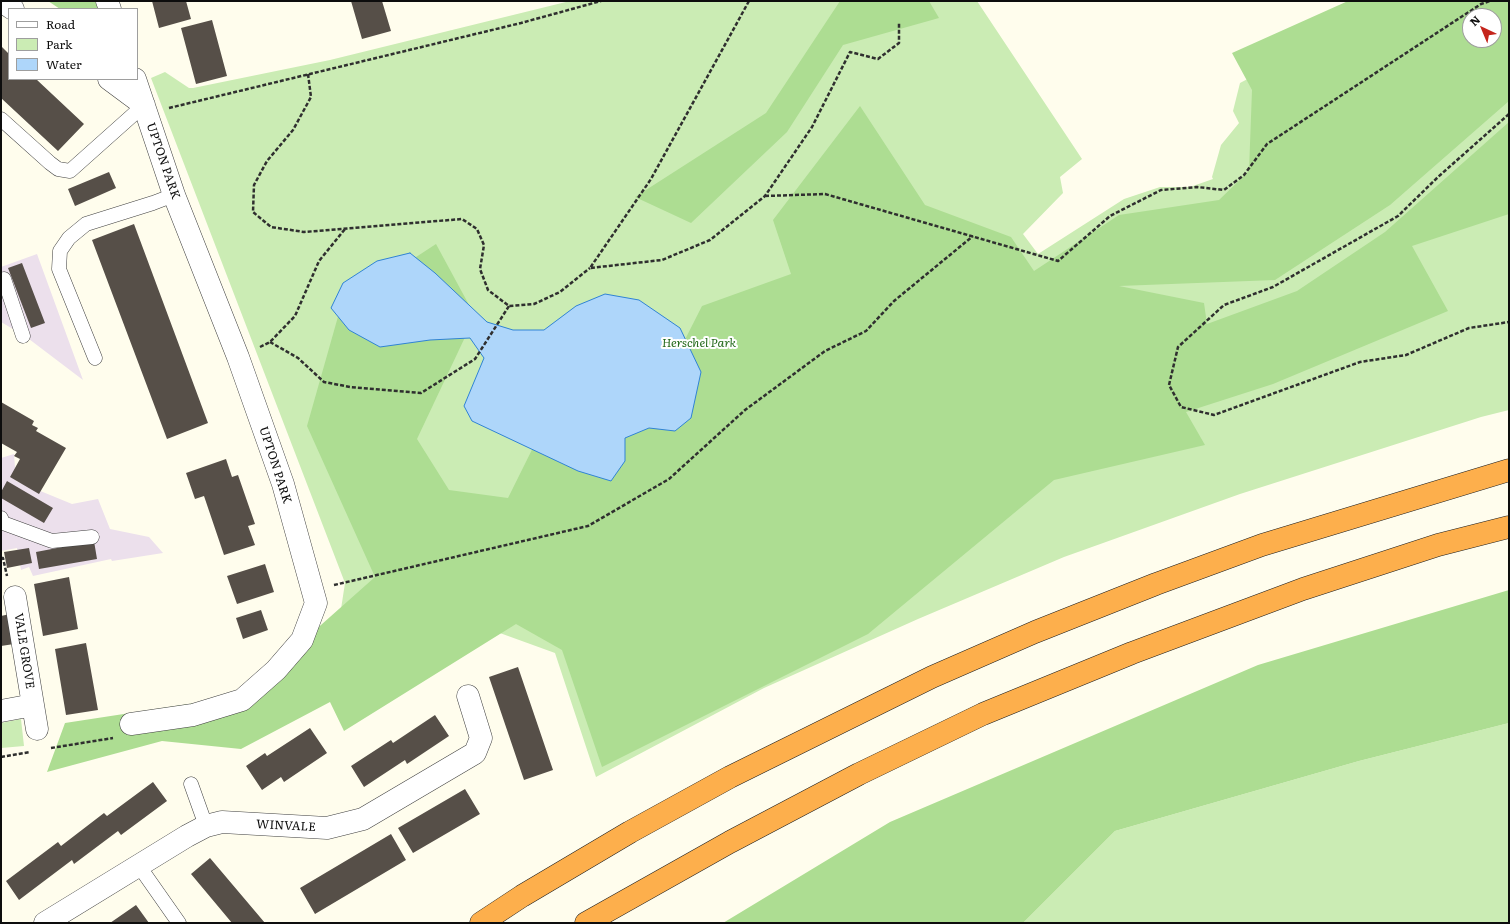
<!DOCTYPE html>
<html>
<head>
<meta charset="utf-8">
<style>
	body { margin:0 }
	#map { position:relative; width:1510px; height:924px; overflow:hidden; background:#fffded; font-family:Literata,serif }
	canvas { display:block }
	.frame { position:absolute; inset:0; border:2px solid #0d0d0d; pointer-events:none }
	.legend { position:absolute; left:8px; top:8px; width:130px; height:72px; box-sizing:border-box; background:#fff; border:1px solid #9e9e9e; margin:0; padding:5px 7px; list-style:none; font-size:12px; color:#0d0d0d }
	.legend li { display:flex; align-items:center; gap:8px; height:20px }
	.legend b { width:20px; border:1px solid #9e9e9e }
	.north { position:absolute; left:1462px; top:8px; width:40px; height:40px; box-sizing:border-box; background:#fff; border:1px solid #9e9e9e; border-radius:50%; rotate:316deg; font-size:11px; font-weight:700; line-height:16px; text-align:center; color:#0d0d0d }
	.north::after { content:''; display:block; margin:auto; width:14px; height:18px; background:#c5251c; clip-path:polygon(50% 0,100% 100%,50% 72%,0 100%) }
</style>
</head>
<body>
<div id="map">
<canvas width="1510" height="924"></canvas>
<div class="frame"></div>
<ul class="legend">
<li><b style="height:5px;background:#fff"></b>Road</li>
<li><b style="height:11px;background:#cbecb4"></b>Park</li>
<li><b style="height:11px;background:#aed6fa"></b>Water</li>
</ul>
<div class="north">N</div>
</div>
<script>
const g = document.querySelector('canvas').getContext('2d');
g.lineJoin = 'round';
function fillPath(path, color) { g.fillStyle = color; g.fill(path, 'evenodd'); }
const shape = rows => new Path2D(rows.map(r => 'M' + r).join(''));
function strokePath(path, color, width, dash) { g.strokeStyle = color; g.lineWidth = width; g.lineCap = dash ? 'butt' : 'round'; g.setLineDash(dash || []); g.stroke(path); }
function drawText(font, color, halo, rows, align = 'center') {
  g.font = font + ' Literata,serif'; g.lineWidth = 4; g.setLineDash([]); g.textBaseline = 'middle'; g.strokeStyle = halo; g.fillStyle = color; for (const [text, x, y, turn = 0] of rows) {
    g.save(); g.translate(x, y); g.rotate((+turn || 0) * Math.PI / 180); g.textAlign = isNaN(turn) ? turn : align; if (halo) g.strokeText(text, 0, 0); g.fillText(text, 0, 0); g.restore();
  }
}
const industrial = shape([
	[37,254,83,380,25,336,1,322,1,267],
	[14,454,16,481,72,504,98,499,110,529,149,537,163,553,112,561,111,559,33,576,29,567,21,570,17,548,1,551,1,458]
]);
const green = shape([
	[570,1,977,1,1082,159,1060,177,1063,193,1023,234,1038,254,1124,199,1160,187,1190,187,1213,179,1212,177,1221,145,1239,123,1233,111,1240,83,1359,20,1509,1,1509,410,1481,417,1240,494,1064,557,918,619,764,688,596,777,555,653,475,624,341,609,345,583,151,78,165,72,189,88,193,88,330,60],
	[1470,16,1494,16,1494,40,1470,40],
	[21,719,24,746,1,748,1,723],
	[1509,723,1509,923,1023,923,1115,831,1359,761]
]);
const forest = shape([
	[48,1,95,1,98,9,60,9],
	[840,1,929,1,939,18,843,45,787,132,691,223,635,197,766,113],
	[1348,1,1509,1,1509,101,1390,205,1275,280,1119,286,1204,303,1207,324,1297,291,1385,232,1509,122,1509,214,1412,246,1448,311,1273,384,1186,412,1205,445,1054,480,868,634,602,767,562,650,516,624,344,731,330,702,241,749,162,741,47,772,65,723,241,696,375,577,307,426,341,306,436,244,475,316,417,439,449,490,508,498,584,345,664,381,702,306,791,274,773,220,860,106,925,205,1011,237,1034,271,1119,215,1219,200,1249,171,1252,90,1232,53],
	[1470,16,1494,16,1494,40,1470,40],
	[1509,590,1509,723,1359,761,1115,831,1023,923,723,923,890,822,1258,665]
]);
const water = shape([
	[410,253,435,273,487,322,513,330,544,330,576,306,605,294,639,300,680,328,701,372,691,418,675,431,649,428,625,438,625,461,611,481,578,471,472,421,464,406,484,358,470,338,430,340,380,347,349,330,331,308,343,283,377,261,410,253]
]);
const building = shape([
	[152,1,186,1,191,19,159,28],
	[351,1,382,1,391,31,362,39],
	[212,20,227,76,196,84,181,28],
	[1,46,9,54,9,79,36,79,84,124,58,151,1,98],
	[109,172,116,188,75,206,68,189],
	[134,224,208,423,167,439,92,240],
	[22,263,45,323,31,328,8,268],
	[1,402,34,421,32,425,38,428,36,431,66,448,39,494,10,477,20,459,14,456,17,452,1,443],
	[226,459,232,477,238,475,255,524,248,526,255,545,224,555,204,496,195,499,186,473],
	[7,481,53,508,44,523,1,498,1,492],
	[94,541,97,559,39,569,36,552],
	[29,548,32,563,7,568,4,552],
	[265,564,274,592,237,604,227,576],
	[69,577,78,629,43,636,34,584],
	[261,610,268,630,243,639,236,618],
	[10,614,14,644,1,646,1,616],
	[86,643,98,710,66,715,55,649],
	[518,667,553,770,524,780,489,677],
	[435,715,449,736,407,764,405,760,364,787,351,766,391,740,393,743],
	[310,728,327,753,284,782,281,777,262,790,246,766,265,753,267,756],
	[153,782,167,801,121,835,118,831,74,864,72,860,19,900,6,881,58,842,61,846,104,813,107,816],
	[465,789,480,814,413,853,398,828],
	[391,834,406,860,315,914,300,888],
	[210,858,265,923,232,923,191,874],
	[136,905,149,923,110,923]
]);
const path = shape([
	[749,1,651,179,590,268,662,260,710,240,765,196,812,127,850,52,878,59,899,43,899,22],
	[308,74,311,97,293,130,267,161,254,185,253,212,271,227,304,232,462,219,477,229,484,245,480,269,488,290,509,306,534,304,560,292,590,268],
	[169,108,521,23,601,1],
	[1509,114,1438,177,1398,216,1273,287,1224,305,1178,347,1169,385,1181,407,1214,415,1360,362,1406,355,1469,328,1509,322],
	[765,196,825,194,1058,261,1110,216,1161,190,1197,187,1224,190,1244,175,1267,144,1481,4,1490,1],
	[270,342,298,358,324,382,350,387,421,393,475,359,509,306],
	[260,347,270,342,295,316,319,261,345,229],
	[1,558,3,558,7,576],
	[334,585,588,526,669,479,745,410,825,351,866,331,894,301,973,236],
	[51,748,113,738],
	[1,757,30,752]
]);
const service = shape([
	[1,119,50,163,58,169,70,171,144,105],
	[1,280,4,279,23,336],
	[95,358,59,269,60,251,69,238,86,224,153,203,174,195],
	[1,518,3,523,52,541,92,537],
	[191,784,206,826],
	[139,866,179,923]
]);
const minor = shape([
	[1,1,13,9],
	[107,1,110,9],
	[109,79,144,105],
	[15,597,37,729],
	[1,711,33,705],
	[131,724,193,715,242,700,276,670,302,640,316,603,283,484,238,357,174,195,135,79],
	[45,923,187,836,206,826,222,822,327,828,363,819,475,753,481,738,468,696]
]);
const motorway = shape([
	[481,923,522,896,630,832,730,777,932,677,1035,632,1156,584,1262,545,1509,470],
	[586,923,730,842,859,774,983,714,1132,653,1303,589,1438,545,1509,527]
]);
const streetNames = [
	["UPTON PARK",163,161,71],
	["UPTON PARK",275,465,72],
	["VALE GROVE",24,651,81],
	["WINVALE",286,826,3]
];
const parkNames = [
	["Herschel Park",699,343]
];
fillPath(industrial, '#ece0ec');
fillPath(green, '#cbecb4');
fillPath(forest, '#addd92');
fillPath(water, '#aed6fa');
strokePath(water, '#3083d5', 1);
fillPath(building, '#564f48');
strokePath(service, '#404040', 15);
strokePath(minor, '#404040', 23);
strokePath(motorway, '#1e1e1e', 23);
strokePath(path, '#2f2f2f', 2.5, [4, 2]);
strokePath(service, '#fff', 14);
strokePath(minor, '#fff', 22);
strokePath(motorway, '#fdaf4c', 22);
drawText('12px', '#0d0d0d', '#fff', streetNames);
drawText('italic 12px', '#226819', '#fff', parkNames);
</script>
</body>
</html>
